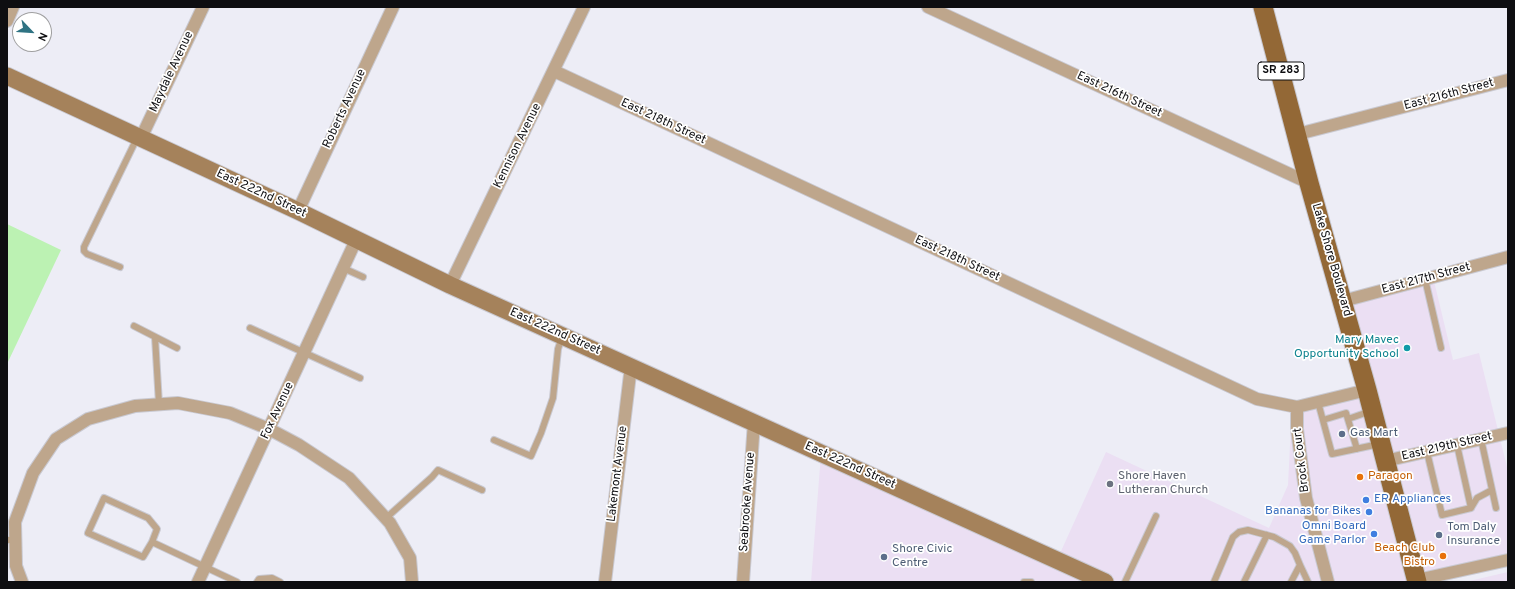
<!DOCTYPE html>
<html>
<head>
<meta charset="utf-8">
<style>
	body { margin:0 }
	#map { position:relative; width:1515px; height:589px; overflow:hidden; background:#ededf6; font-family:Overpass,sans-serif }
	canvas { display:block }
	.frame { position:absolute; inset:0; border:8px solid #0e0e11; pointer-events:none }
	.north { position:absolute; left:12px; top:12px; width:40px; height:40px; box-sizing:border-box; background:#fff; border:1px solid #9f9fa0; border-radius:50%; rotate:115deg; font-size:11px; font-weight:700; line-height:16px; text-align:center; color:#0e0e11 }
	.north::after { content:''; display:block; margin:auto; width:14px; height:18px; background:#2f7383; clip-path:polygon(50% 0,100% 100%,50% 72%,0 100%) }
</style>
</head>
<body>
<div id="map">
<canvas width="1515" height="589"></canvas>
<div class="frame"></div>
<div class="north">N</div>
</div>
<script>
const g = document.querySelector('canvas').getContext('2d');
g.lineJoin = 'round';
function fillPath(path, color) { g.fillStyle = color; g.fill(path, 'evenodd'); }
const shape = rows => new Path2D(rows.map(r => 'M' + r).join(''));
function strokePath(path, color, width, dash) { g.strokeStyle = color; g.lineWidth = width; g.lineCap = dash ? 'butt' : 'round'; g.setLineDash(dash || []); g.stroke(path); }
function drawText(font, color, halo, rows, align = 'center') {
  g.font = font + ' Overpass,sans-serif'; g.lineWidth = 3.5; g.setLineDash([]); g.textBaseline = 'middle'; g.strokeStyle = halo; g.fillStyle = color; for (const [text, x, y, turn = 0] of rows) {
    g.save(); g.translate(x, y); g.rotate((+turn || 0) * Math.PI / 180); g.textAlign = isNaN(turn) ? turn : align; if (halo) g.strokeText(text, 0, 0); g.fillText(text, 0, 0); g.restore();
  }
}
const commercial = shape([
	[1433,277,1453,360,1479,353,1508,471,1508,560,1417,582,811,582,821,454,1057,560,1106,452,1269,528,1288,485,1292,406,1367,390,1343,301],
	[1508,572,1508,582,1465,582]
]);
const green = shape([
	[7,224,61,250,7,364]
]);
const lane = shape([
	[120,267,87,254,84,251,84,247,137,138],
	[343,268,363,277],
	[1425,279,1441,348],
	[134,326,177,348],
	[250,328,360,378],
	[155,337,159,404],
	[1318,402,1332,454,1379,444],
	[1348,419,1371,411],
	[1323,420,1346,413,1357,449],
	[1481,439,1496,508],
	[494,440,531,456,541,433,553,398,558,349,562,337],
	[1427,452,1442,515,1471,508,1457,445],
	[1471,508,1477,498,1492,490],
	[386,518,432,477,438,470,482,490],
	[7,540,15,540],
	[152,542,143,557,88,533,104,498,148,518,157,529,152,542,237,582],
	[257,582,259,579,272,578,280,582],
	[1024,582,1031,582],
	[1125,582,1156,516],
	[1214,582,1233,537,1239,532,1248,530,1274,537,1290,546,1295,553,1300,565],
	[1244,582,1267,535],
	[1291,582,1300,565,1308,582]
]);
const street = shape([
	[928,7,1309,183],
	[7,21,13,7],
	[554,71,1257,399,1297,407,1367,390],
	[1298,134,1508,80],
	[141,138,203,7],
	[298,211,393,7],
	[450,285,584,7],
	[1343,301,1508,257],
	[1297,407,1297,429,1306,498,1328,582],
	[1385,461,1508,433],
	[1417,580,1508,560],
	[22,582,16,566,15,522,33,473,56,439,88,419,135,406,178,403,230,413,269,429,299,445,349,478,390,523,410,558,412,582],
	[198,582,356,240],
	[605,582,631,366],
	[743,582,754,422]
]);
const secondary = shape([
	[7,76,298,211,450,285,1105,582]
]);
const primary = shape([
	[1263,7,1309,183,1367,390,1417,582]
]);
const markers = [
	[1407,348,4,"#0f9aa8"],
	[1342,434,4,"#5c6f8a"],
	[1360,477,4,"#e8710a"],
	[1110,484,4,"#6b7280"],
	[1366,500,4,"#3f7fe0"],
	[1369,512,4,"#3f7fe0"],
	[1374,534,4,"#3f7fe0"],
	[1439,535,4,"#5c6f8a"],
	[1443,556,4,"#e8710a"],
	[884,557,4,"#5c6f8a"]
];
const shields = [
	[1281,71,46]
];
const shieldNames = [
	["SR 283",1281,71]
];
const streetNames = [
	["Maydale Avenue",172,72,-65],
	["East 216th Street",1119,95,25],
	["East 216th Street",1449,95,-15],
	["Roberts Avenue",345,109,-65],
	["East 218th Street",663,122,25],
	["Kennison Avenue",518,146,-64],
	["East 222nd Street",261,194,25],
	["East 218th Street",957,259,25],
	["Lake Shore Boulevard",1331,260,74],
	["East 217th Street",1426,279,-15],
	["East 222nd Street",555,332,24],
	["Fox Avenue",278,411,-65],
	["East 219th Street",1447,447,-13],
	["Brock Court",1302,460,-97],
	["East 222nd Street",850,466,24],
	["Lakemont Avenue",618,474,-83],
	["Seabrooke Avenue",748,502,-86]
];
const cultureNames = [
	["Mary Mavec",1399,341],
	["Opportunity School",1399,355]
];
const serviceNames = [
	["Gas Mart",1350,434],
	["Tom Daly",1447,528],
	["Insurance",1447,542],
	["Shore Civic",892,550],
	["Centre",892,564]
];
const worshipNames = [
	["Shore Haven",1118,477],
	["Lutheran Church",1118,491]
];
const foodNames = [
	["Paragon",1368,477],
	["Beach Club",1435,549,"right"],
	["Bistro",1435,563,"right"]
];
const shopNames = [
	["ER Appliances",1374,500,"left"],
	["Bananas for Bikes",1361,512],
	["Omni Board",1366,527],
	["Game Parlor",1366,541]
];
fillPath(commercial, '#ebdff3');
fillPath(green, '#bcf2b3');
strokePath(lane, '#c9c9d1', 8);
strokePath(street, '#c9c9d1', 14);
strokePath(secondary, '#c9c9d1', 19);
strokePath(primary, '#c9c9d1', 21);
strokePath(lane, '#bea68c', 6);
strokePath(street, '#bea68c', 12);
strokePath(secondary, '#a5825b', 17);
strokePath(primary, '#936836', 19);
for (const [x, y, r, color] of markers) { const dot = new Path2D(); dot.arc(x, y, r, 0, 2 * Math.PI); g.fillStyle = color; g.fill(dot); strokePath(dot, '#fff', 1.5); }
for (const [x, y, w] of shields) { const box = new Path2D(); box.roundRect(x - w / 2, y - 9, w, 18, 3); g.fillStyle = '#fff'; g.fill(box); strokePath(box, '#0e0e11', 1); }
drawText('bold 11px', '#0e0e11', null, shieldNames);
drawText('12px', '#0e0e11', '#fff', streetNames);
drawText('12px', '#0d838f', '#fff', cultureNames, 'right');
drawText('12px', '#4e5e75', '#fff', serviceNames, 'left');
drawText('12px', '#5b616d', '#fff', worshipNames, 'left');
drawText('12px', '#c56008', '#fff', foodNames, 'left');
drawText('12px', '#366cbe', '#fff', shopNames, 'right');
</script>
</body>
</html>
